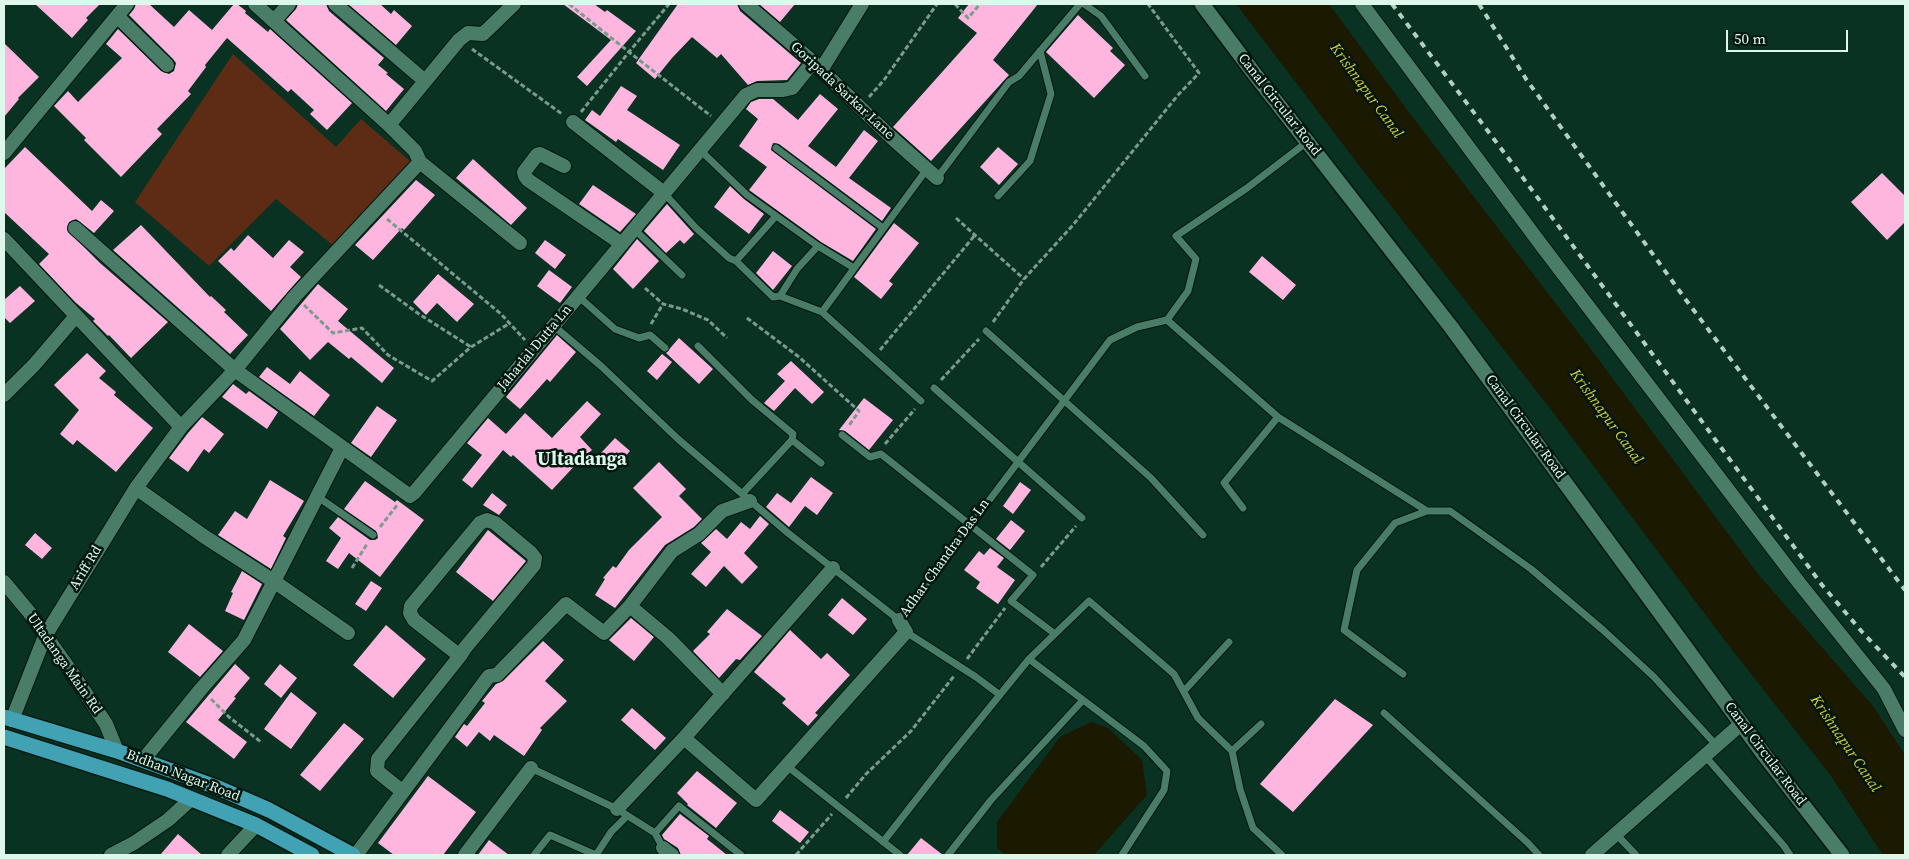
<!DOCTYPE html>
<html>
<head>
<meta charset="utf-8">
<style>
	body { margin:0 }
	#map { position:relative; width:1909px; height:859px; overflow:hidden; background:#093223; font-family:"Source Serif 4",serif }
	canvas { display:block }
	.frame { position:absolute; inset:0; border:5px solid #ddf8eb; pointer-events:none }
	.scale { position:absolute; left:1726px; top:30px; width:122px; height:22px; box-sizing:border-box; border:2px solid #ddf8eb; border-top:0; padding-left:6px; font-size:15px; line-height:18px; white-space:nowrap; color:#ddf8eb; -webkit-text-stroke:4px #03170f; paint-order:stroke }
</style>
</head>
<body>
<div id="map">
<canvas width="1909" height="859"></canvas>
<div class="frame"></div>
<div class="scale">50 m</div>
</div>
<script>
const g = document.querySelector('canvas').getContext('2d');
g.lineJoin = 'round';
function fillPath(path, color) { g.fillStyle = color; g.fill(path, 'evenodd'); }
const shape = rows => new Path2D(rows.map(r => 'M' + r).join(''));
function strokePath(path, color, width, dash) { g.strokeStyle = color; g.lineWidth = width; g.lineCap = dash ? 'butt' : 'round'; g.setLineDash(dash || []); g.stroke(path); }
function drawText(font, color, halo, rows, align = 'center') {
  g.font = font + ' "Source Serif 4",serif'; g.lineWidth = 5; g.setLineDash([]); g.textBaseline = 'middle'; g.strokeStyle = halo; g.fillStyle = color; for (const [text, x, y, turn = 0] of rows) {
    g.save(); g.translate(x, y); g.rotate((+turn || 0) * Math.PI / 180); g.textAlign = isNaN(turn) ? turn : align; if (halo) g.strokeText(text, 0, 0); g.fillText(text, 0, 0); g.restore();
  }
}
const green = shape([
	[233,54,336,147,361,119,411,162,335,247,276,199,209,266,135,202]
]);
const water = shape([
	[1236,4,1329,4,1411,115,1590,348,1758,574,1873,706,1905,755,1905,855,1883,855,1831,776,1723,638,1549,407,1358,164],
	[1091,722,1108,728,1142,760,1147,795,1094,855,1006,855,997,848,997,822,1060,737]
]);
const building = shape([
	[35,4,100,4,86,18,88,20,72,38],
	[136,4,149,4,174,27,189,10,212,30,234,4,237,4,246,11,245,13,268,32,270,29,352,103,327,130,310,114,314,110,291,89,288,92,227,38,205,65,206,67,188,91,191,94,157,129,162,134,121,177,84,140,86,138,54,106,68,91,78,102,122,58,106,44,118,29,161,71,169,74,174,71,176,63,173,59,129,15,134,9],
	[298,4,326,4,329,11,384,58,378,65,388,73,386,74,404,89,386,111,286,20,296,9],
	[348,4,380,4,391,14,394,10,412,26,396,45],
	[563,4,594,4,605,12,607,10,636,31,587,86,577,77,611,40],
	[678,4,737,4,740,11,801,63,787,80,757,81,748,85,721,54,717,58,692,37,672,58,655,79,636,63],
	[759,4,795,4,780,22],
	[969,4,1038,4,993,60,1009,75,931,161,893,127,977,33,958,18],
	[1078,15,1113,48,1110,51,1125,65,1094,98,1046,52],
	[4,43,39,77,18,98,19,99,4,117],
	[621,86,637,96,627,110,680,145,663,170,618,139,616,142,585,120,592,110,600,116],
	[820,94,838,109,808,146,836,167,864,130,878,141,849,178,891,208,882,221,779,144,773,143,771,150,876,229,853,261,821,242,749,190,767,167,739,146,758,119,746,109,751,102,759,99,773,99,798,120],
	[25,147,92,211,101,200,114,211,94,233,76,219,69,222,67,230,100,263,168,322,131,358,109,335,108,336,93,321,95,319,75,302,39,264,49,254,4,212,4,169],
	[998,147,1018,164,999,185,980,167],
	[473,159,527,208,511,225,456,178],
	[1882,173,1905,196,1905,222,1887,240,1851,202],
	[416,180,435,195,404,230,402,228,373,260,355,245],
	[593,185,636,214,620,232,579,204],
	[730,186,744,199,764,214,749,234,714,207],
	[667,204,694,234,684,244,680,240,666,253,644,231],
	[894,223,919,243,889,281,893,284,881,299,854,277],
	[141,225,210,297,211,296,226,310,224,312,248,335,230,354,113,250],
	[248,235,273,258,289,240,304,252,290,267,301,277,271,311,218,261,231,248,234,251],
	[637,239,659,261,633,289,613,269],
	[545,240,566,255,555,269,535,253],
	[773,251,792,266,773,290,756,273],
	[1262,256,1296,285,1283,300,1249,272],
	[549,270,572,287,560,303,537,286],
	[438,274,474,304,457,322,437,303,426,315,413,302],
	[318,284,348,309,338,321,394,368,382,383,351,357,349,359,328,342,310,360,280,329],
	[20,286,35,301,10,323,4,317,4,300],
	[557,335,576,352,550,382,547,379,520,409,506,397],
	[679,338,713,369,699,384,666,353],
	[87,353,106,371,99,378,116,392,114,395,153,428,116,472,77,440,73,445,60,434,79,410,54,385],
	[662,354,672,362,657,380,647,371],
	[791,361,824,392,812,404,795,388,774,411,764,403,785,381,777,374],
	[267,367,290,384,300,371,330,395,314,416,259,377],
	[233,384,246,394,249,391,278,412,267,429,222,397],
	[864,398,893,420,869,450,845,431,839,430],
	[587,401,601,414,580,437,592,450,580,460,552,490,513,455,511,457,503,450,472,488,462,480,482,455,467,443,488,418,506,434,525,413,552,438],
	[377,406,397,420,371,457,351,443],
	[202,417,224,434,209,453,204,449,188,472,169,458,188,433],
	[615,438,630,451,616,467,601,453],
	[659,462,686,489,679,496,702,519,694,527,665,545,615,608,595,595,605,579,603,578,613,566,616,568,629,550,662,517,633,488],
	[811,477,833,493,817,515,805,506,789,527,766,507,777,493,791,503],
	[270,480,304,501,283,536,286,538,271,569,218,535,235,511,247,519],
	[365,481,395,502,397,500,424,520,380,577,349,553,338,569,326,561,341,538,329,528,338,517,370,540,375,540,378,538,376,531,344,509],
	[1020,482,1031,490,1013,514,1003,506],
	[492,493,507,505,499,515,483,505],
	[760,516,769,524,744,553,758,567,742,584,724,566,706,587,691,574,711,552,701,543,716,529,727,539,741,522,750,529],
	[1011,520,1025,531,1010,550,996,539],
	[488,530,526,561,493,601,456,572],
	[35,533,52,548,42,559,25,545],
	[990,548,1004,558,997,567,1015,580,998,604,976,588,980,582,964,570,979,551,984,555],
	[242,571,262,584,244,620,225,611,233,593,231,592],
	[371,581,382,588,366,611,355,604],
	[842,598,867,619,853,635,828,615],
	[727,609,762,636,740,660,736,659,719,678,693,651,710,634,707,632],
	[631,618,654,637,634,661,609,640],
	[189,624,223,651,200,677,168,652],
	[386,625,426,659,393,698,353,665],
	[790,630,821,659,827,653,850,675,815,713,818,715,808,726,782,703,786,699,754,672],
	[543,641,564,660,545,681,567,701,540,728,542,730,524,756,494,735,490,741,479,732,467,747,455,737,464,724,467,726,485,703,482,701,496,684,503,681],
	[235,664,250,678,234,697,236,698,218,720,247,742,234,759,186,722],
	[280,664,297,678,281,698,264,684],
	[291,692,317,713,291,749,264,729],
	[1335,699,1373,725,1293,812,1260,784],
	[632,708,666,738,655,750,621,720],
	[344,723,364,739,320,791,300,775],
	[697,771,737,803,716,828,687,805,688,804,677,793],
	[428,776,476,812,443,855,394,855,378,843],
	[780,810,809,832,800,843,772,821],
	[680,814,709,836,707,839,727,855,681,855,678,848,664,839,662,835],
	[178,834,202,855,160,855],
	[921,838,943,855,907,855],
	[489,840,509,855,478,855]
]);
const path = shape([
	[569,4,629,52,669,4],
	[955,4,968,18,980,4],
	[472,49,562,114],
	[869,97,884,80,937,4],
	[581,112,629,52,711,116],
	[956,218,1024,279],
	[387,219,501,314,525,340],
	[379,285,419,314,471,347],
	[645,288,663,304,682,309,708,320,727,338],
	[304,305,333,333,362,328,388,355,432,381,471,347,510,323],
	[747,318,799,357,859,411,848,427],
	[993,322,1024,279,1073,225,1178,95,1199,73,1148,4],
	[651,324,663,304],
	[880,350,975,235],
	[941,380,979,339],
	[885,444,915,409],
	[380,527,398,504],
	[1041,567,1076,526],
	[352,568,367,544],
	[967,659,1005,608],
	[211,699,229,717,261,742],
	[846,798,866,774,911,731,954,676],
	[796,855,832,814]
]);
const lane = shape([
	[1084,4,1101,16,1145,76],
	[776,148,883,228],
	[700,150,747,195,818,246,854,268],
	[937,178,1009,82,1019,76,1080,4],
	[664,193,696,228,729,258,736,261,773,297,780,296,822,312,921,401],
	[998,196,1030,161,1051,94,1040,51],
	[634,229,682,275],
	[736,261,776,216],
	[578,296,615,329,639,338,650,335,665,348],
	[780,296,797,269,818,246],
	[822,312,927,169],
	[1167,320,1278,417,1427,511,1450,511,1531,569,1603,630,1654,677,1717,746],
	[554,326,601,366,678,439,788,533,899,620,1110,340,1137,327,1167,320,1188,291,1196,259,1176,236,1247,188,1307,142],
	[986,331,1151,478,1203,535],
	[698,346,752,400,793,434,792,440,742,494],
	[934,388,1082,518],
	[842,435,870,457,881,454,1033,575,1011,601,1055,634],
	[792,440,821,463],
	[318,497,373,535],
	[1243,508,1224,483,1278,417],
	[906,632,976,677,1000,695],
	[1029,659,1144,746,1167,771,1164,790,1122,855],
	[1403,674,1344,630,1357,570,1395,523,1427,511],
	[1184,691,1229,642],
	[1384,713,1528,843,1539,855],
	[1232,751,1240,789,1253,828,1282,855],
	[1705,756,1784,846,1790,855],
	[787,766,900,855],
	[531,768,617,809,655,833,663,848],
	[655,833,679,806,741,855],
	[1616,834,1636,855],
	[883,842,947,760,1029,659,1089,601,1174,674,1198,718,1232,751,1261,724],
	[534,855,550,835,596,855],
	[596,855,611,832,627,816],
	[948,855,991,800,1083,700]
]);
const street = shape([
	[255,4,389,125,415,151,420,162,520,243],
	[335,4,425,81],
	[746,4,813,62,892,138,937,178],
	[1362,4,1542,246,1800,584,1884,689,1905,730],
	[117,16,167,65],
	[274,21,289,4],
	[821,70,862,4],
	[573,122,664,193],
	[389,125,459,40,468,33,483,34,514,4],
	[4,153,127,4],
	[564,166,540,154,537,155,524,172,525,176,528,180,622,244],
	[75,228,235,370,410,496,414,493,746,95,757,90,783,90,792,88,813,62],
	[4,239,181,427],
	[4,395,34,365,76,316],
	[136,488,205,537,275,582,348,633],
	[4,582,29,612,70,670,106,724,117,751],
	[630,606,668,638,723,694],
	[12,720,45,636,136,488,181,427,235,370,295,296,420,162],
	[684,738,833,568],
	[144,759,201,689,244,640,342,448],
	[403,792,377,771,378,759,460,656,465,648,534,565,535,558,531,553,495,523,487,520,480,523,411,606,410,613,414,620,460,656],
	[617,809,684,738,756,800,906,632,899,620],
	[663,848,672,855],
	[111,855,134,843,168,820,191,799],
	[228,855,256,825],
	[356,855,489,676,497,675,566,604,604,633,630,606,672,551,699,534,722,511,750,501],
	[465,855,531,768],
	[1592,855,1741,724]
]);
const secondary = shape([
	[1202,4,1253,72,1451,327,1765,756,1842,855]
]);
const primary = shape([
	[4,717,117,751,216,787,269,810,353,855],
	[4,737,167,789,256,825,312,855]
]);
const rail = shape([
	[1392,4,1518,171,1822,585,1863,633,1905,677],
	[1479,4,1526,79,1686,300,1905,590]
]);
const streetNames = [
	["Goripada Sarkar Lane",842,91,43],
	["Canal Circular Road",1279,105,52],
	["Jaharlal Dutta Ln",535,348,-50],
	["Canal Circular Road",1525,427,54],
	["Adhar Chandra Das Ln",945,558,-54],
	["Ariff Rd",86,568,-59],
	["Ultadanga Main Rd",64,664,55],
	["Canal Circular Road",1765,754,53],
	["Bidhan Nagar Road",183,776,21]
];
const waterNames = [
	["Krishnapur Canal",1366,91,54],
	["Krishnapur Canal",1606,417,54],
	["Krishnapur Canal",1845,744,56]
];
const districtNames = [
	["Ultadanga",582,460]
];
fillPath(green, '#5e2c14');
fillPath(water, '#1b1900');
fillPath(building, '#ffb6de');
strokePath(lane, '#00180e', 9);
strokePath(street, '#00180e', 16);
strokePath(secondary, '#00180e', 18);
strokePath(primary, '#00180e', 18);
strokePath(path, '#7a9b8d', 3, [5, 2.5]);
strokePath(lane, '#497d67', 7);
strokePath(street, '#497d67', 14);
strokePath(secondary, '#497d67', 15);
strokePath(primary, '#40a2b3', 15);
strokePath(rail, '#b2d0c2', 4, [6, 6]);
drawText('14px', '#ddf8eb', '#03170f', streetNames);
drawText('italic 15px', '#d4c940', '#03170f', waterNames);
drawText('bold 19px', '#ddf8eb', '#03170f', districtNames);
</script>
</body>
</html>
